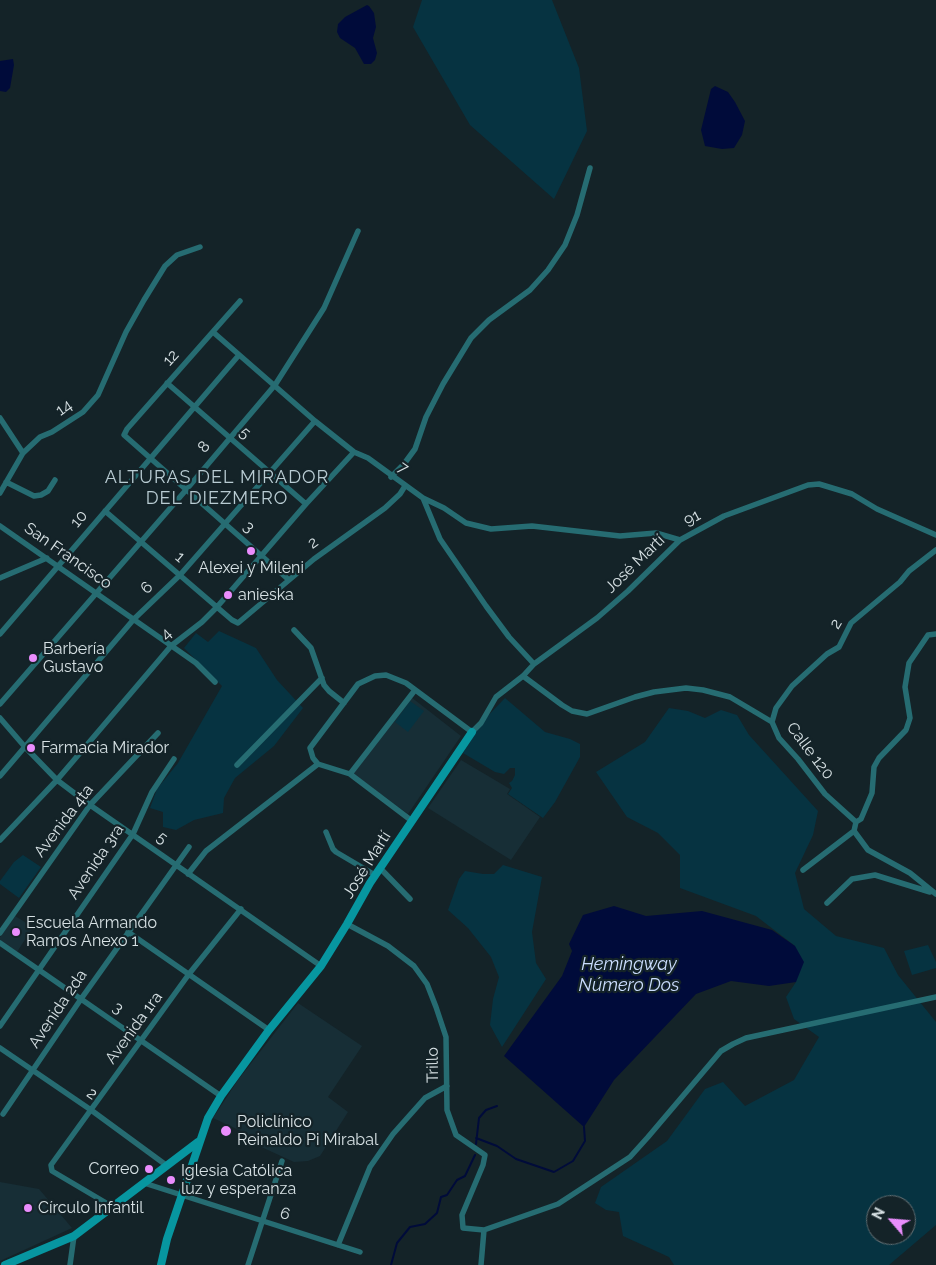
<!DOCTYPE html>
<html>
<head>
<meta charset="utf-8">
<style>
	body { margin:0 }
	#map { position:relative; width:936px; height:1265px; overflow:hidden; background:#142328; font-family:Raleway,sans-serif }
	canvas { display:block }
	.north { position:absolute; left:866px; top:1195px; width:50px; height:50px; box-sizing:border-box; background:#142328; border:1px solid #626f73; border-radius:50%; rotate:297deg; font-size:14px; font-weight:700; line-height:20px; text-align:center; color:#d7e1e4 }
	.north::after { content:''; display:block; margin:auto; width:18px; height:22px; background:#ea8dfd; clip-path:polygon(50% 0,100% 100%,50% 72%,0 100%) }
</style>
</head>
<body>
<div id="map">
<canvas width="936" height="1265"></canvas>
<div class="north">N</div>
</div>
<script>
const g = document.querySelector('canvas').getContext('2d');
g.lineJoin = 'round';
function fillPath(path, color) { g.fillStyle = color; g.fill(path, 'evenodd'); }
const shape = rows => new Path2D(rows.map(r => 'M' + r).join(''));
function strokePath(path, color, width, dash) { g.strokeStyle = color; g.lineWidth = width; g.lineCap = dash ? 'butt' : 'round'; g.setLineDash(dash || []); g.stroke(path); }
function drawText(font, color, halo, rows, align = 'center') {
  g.font = font + ' Raleway,sans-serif'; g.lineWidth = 4.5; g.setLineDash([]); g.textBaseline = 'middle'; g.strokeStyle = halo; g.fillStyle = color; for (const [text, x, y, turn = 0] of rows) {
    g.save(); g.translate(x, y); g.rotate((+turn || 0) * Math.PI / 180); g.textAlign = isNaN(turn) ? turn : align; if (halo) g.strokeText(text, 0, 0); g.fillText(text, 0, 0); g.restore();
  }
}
const built = shape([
	[411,697,461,736,408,814,353,774],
	[461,760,510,789,507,794,540,817,511,860,428,808],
	[15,916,33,927,17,952,0,941,0,937],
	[298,1003,362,1046,328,1097,348,1112,320,1156,308,1161,294,1162,244,1139,245,1133,213,1118,238,1080],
	[0,1182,39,1189,72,1228,0,1261]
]);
const green = shape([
	[422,0,552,0,579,68,587,131,554,199,470,125,413,27],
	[219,631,256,648,277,680,303,708,274,746,235,778,224,798,223,813,194,820,176,830,163,827,163,812,150,808,157,789,178,763,222,686,184,648,196,633,208,642],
	[505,698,545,732,570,739,580,744,580,757,555,802,543,818,508,794,512,788,509,783,512,781,515,775,515,768,510,768,504,774,495,772,463,753,481,723],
	[410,701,424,711,408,732,395,722],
	[669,708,688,711,705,718,721,710,737,715,749,735,818,811,813,835,795,873,804,909,836,936,884,948,898,975,936,1022,936,1225,889,1265,674,1265,669,1257,623,1236,619,1212,606,1210,595,1203,601,1187,667,1141,705,1089,723,1082,745,1106,794,1080,819,1037,794,1019,786,997,796,982,795,946,756,916,680,888,680,855,658,833,627,817,596,772,645,742],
	[876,1205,906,1205,906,1235,876,1235],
	[23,855,41,867,19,898,0,884,0,881,14,862],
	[503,865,542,877,532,932,536,963,546,979,502,1047,490,1025,493,999,499,977,491,957,468,928,448,910,459,879,465,871,483,874,494,874],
	[928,945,936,962,936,968,912,975,904,951]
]);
const water = shape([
	[367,5,369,6,374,13,376,27,373,38,377,53,375,60,371,64,364,64,355,48,340,38,337,32,338,24,345,17],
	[13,59,14,65,10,88,6,92,0,91,0,61],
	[715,86,728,92,735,102,745,121,742,135,734,148,722,149,705,146,701,130,711,89],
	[614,906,646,916,702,911,772,930,795,946,804,962,796,982,769,986,731,981,696,994,614,1080,584,1127,504,1056,562,976,572,951,569,944,583,915]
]);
const stream = shape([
	[476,1138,497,1146,516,1159,554,1172,573,1161,585,1141,584,1127],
	[476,1144,479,1118,486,1110,497,1106],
	[391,1265,397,1243,410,1227,425,1224,437,1213,441,1197,447,1195,457,1180,465,1176,475,1155]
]);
const street = shape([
	[240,301,127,429,124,435,289,580],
	[213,332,315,421,354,452,368,458,423,498,444,508,466,523,491,529,532,526,620,536,656,533,680,540],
	[167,383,306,504],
	[0,418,23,453],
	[391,477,404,464,415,449,426,417,443,384,471,338,489,320,530,290,548,270,565,245,577,215,590,168],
	[6,482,34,496,41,495,48,491,55,480],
	[0,493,23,453,40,437,52,432,83,412,98,395,126,332,144,300,165,266,177,255,200,247],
	[423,498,440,539,486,606,509,637,534,664],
	[105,511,232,620,238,623,314,559,385,508,400,494,405,486],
	[0,526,196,663,215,682],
	[0,578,47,558],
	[294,630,311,648,324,685,329,691,344,703],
	[0,634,239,355],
	[523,676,562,705,572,711,587,714,635,697,654,692,686,688,703,690,730,697,772,722,779,738,798,759,825,794,856,822,854,831,868,850,910,873,936,894],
	[0,704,186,490,275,385,324,308,358,231],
	[0,718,25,747,57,780,90,805,321,966],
	[772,722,776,708,792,686,827,654,839,647,851,623,900,582,909,571,936,550],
	[237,765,322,678],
	[350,774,415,690],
	[0,776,134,619,180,575,315,421],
	[412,821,350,774,318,764,313,758,310,748,358,684,375,676,386,675,406,683,472,732,481,723,496,697,523,676,534,664,597,618,628,591,680,540,724,516,808,485,819,484,852,494,877,509,936,535],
	[856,822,861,819,872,793,874,767,879,758,906,730,910,718,905,687,909,663,928,635,936,634],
	[326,832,333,849,336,852,375,875],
	[0,840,57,780,171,646,202,622,217,607,306,504,354,452],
	[380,868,410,899],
	[803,870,854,831],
	[188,874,206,851,318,764],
	[827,903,852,879,875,875,930,892],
	[347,924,388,946,414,966,427,984,436,1007,446,1037,447,1110,456,1135,485,1155,483,1165,462,1215,463,1228,484,1230,558,1204,630,1157,648,1137,721,1051,733,1044,746,1038,936,997],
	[128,932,269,1030],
	[0,933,90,805,158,733],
	[0,943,221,1096],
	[0,1026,133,834,152,792,174,759],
	[0,1048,91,1110,166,1165],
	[3,1114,81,999,189,847],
	[144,1183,360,1252],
	[113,1207,52,1171,51,1165,189,974,241,909],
	[338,1245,370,1167,393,1134,425,1098,447,1086],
	[70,1265,74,1236],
	[248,1265,282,1161],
	[481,1265,484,1230]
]);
const secondary = shape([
	[5,1265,74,1236,198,1142],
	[161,1265,167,1239,208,1118,221,1096,269,1030,321,966,347,924,370,883,472,732]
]);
const markers = [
	[251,551,5,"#ea8dfd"],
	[228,595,5,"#ea8dfd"],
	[33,658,5,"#ea8dfd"],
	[31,748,5,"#ea8dfd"],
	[16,932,5,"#ea8dfd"],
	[226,1131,6,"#ea8dfd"],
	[149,1169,5,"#ea8dfd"],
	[171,1180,5,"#ea8dfd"],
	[28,1208,5,"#ea8dfd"]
];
const streetNames = [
	["12",171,358,-48],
	["14",64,408,-34],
	["5",245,433,41],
	["8",204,447,-50],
	["7",403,468,37],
	["91",692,518,-28],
	["10",79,519,-49],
	["3",249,527,42],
	["2",313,543,-36],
	["San Francisco",68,556,35],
	["1",180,557,41],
	["José Martí",635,564,-44],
	["6",147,588,-44],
	["2",836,624,-59],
	["4",166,634,-42],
	["Calle 120",810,751,53],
	["Avenida 4ta",64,821,-53],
	["5",162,838,36],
	["Avenida 3ra",96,862,-56],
	["José Martí",367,865,-58],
	["3",118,1008,35],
	["Avenida 2da",58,1009,-56],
	["Avenida 1ra",134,1028,-54],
	["Trillo",433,1065,-91],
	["2",92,1094,35],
	["6",285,1214,17]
];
const poiNames = [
	["Alexei y Mileni",251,568,"center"],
	["anieska",238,595],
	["Barbería",43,649],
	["Gustavo",43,667],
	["Farmacia Mirador",41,748],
	["Escuela Armando",26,923],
	["Ramos Anexo 1",26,941],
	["Policlínico",237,1122],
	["Reinaldo Pi Mirabal",237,1140],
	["Correo",139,1169,"right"],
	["Iglesia Católica",181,1171],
	["luz y esperanza",181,1189],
	["Círculo Infantil",38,1208]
];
const neighbourhoodNames = [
	["ALTURAS DEL MIRADOR",217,478],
	["DEL DIEZMERO",217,499]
];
const waterNames = [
	["Hemingway",629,965],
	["Número Dos",629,986]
];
fillPath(built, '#172e36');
fillPath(green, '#063341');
fillPath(water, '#000b3a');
strokePath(stream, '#000b3a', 2);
strokePath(street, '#266c72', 5.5);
strokePath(secondary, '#0796a0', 8);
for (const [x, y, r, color] of markers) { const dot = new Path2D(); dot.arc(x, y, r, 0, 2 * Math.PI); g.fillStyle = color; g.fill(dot); strokePath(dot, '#142328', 2); }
drawText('16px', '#d7e1e4', '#142328', streetNames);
drawText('16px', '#d7e1e4', '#142328', poiNames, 'left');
g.letterSpacing = '1px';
drawText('18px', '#b9ccd3', '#142328', neighbourhoodNames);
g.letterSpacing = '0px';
drawText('italic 18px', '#cadcfd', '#142328', waterNames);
</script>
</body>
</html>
